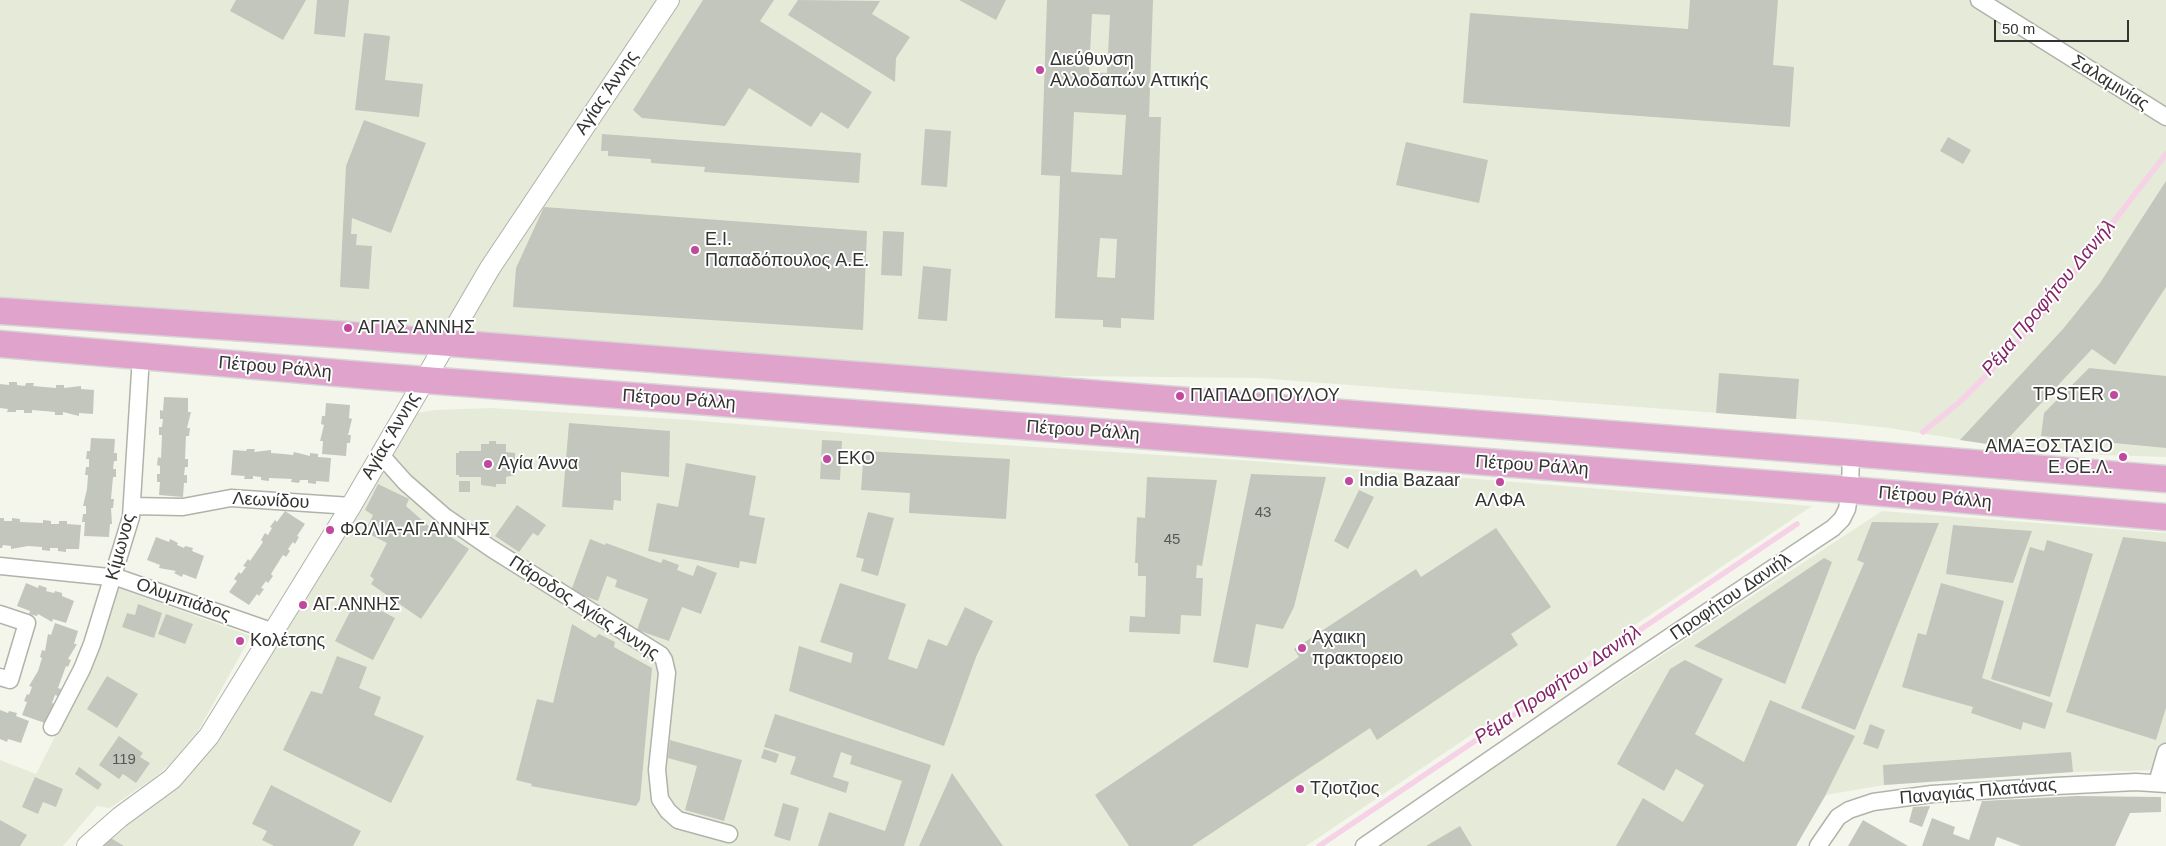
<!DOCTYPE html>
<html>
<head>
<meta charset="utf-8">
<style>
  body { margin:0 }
  #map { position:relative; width:2166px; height:846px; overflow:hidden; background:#f4f6ec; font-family:Arial,sans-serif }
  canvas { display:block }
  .scale { position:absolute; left:1994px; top:20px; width:135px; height:22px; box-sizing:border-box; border:2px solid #333431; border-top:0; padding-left:6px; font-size:15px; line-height:18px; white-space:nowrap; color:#333431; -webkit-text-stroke:4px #fff; paint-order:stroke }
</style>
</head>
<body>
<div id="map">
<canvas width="2166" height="846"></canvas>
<div class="scale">50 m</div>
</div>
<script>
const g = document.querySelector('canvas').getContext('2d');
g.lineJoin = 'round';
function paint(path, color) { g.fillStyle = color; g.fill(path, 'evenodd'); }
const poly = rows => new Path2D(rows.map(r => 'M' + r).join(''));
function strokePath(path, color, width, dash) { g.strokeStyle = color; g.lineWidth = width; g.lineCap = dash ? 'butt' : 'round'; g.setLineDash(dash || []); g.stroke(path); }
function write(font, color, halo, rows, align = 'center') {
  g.font = font + ' Arial,sans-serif'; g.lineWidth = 4; g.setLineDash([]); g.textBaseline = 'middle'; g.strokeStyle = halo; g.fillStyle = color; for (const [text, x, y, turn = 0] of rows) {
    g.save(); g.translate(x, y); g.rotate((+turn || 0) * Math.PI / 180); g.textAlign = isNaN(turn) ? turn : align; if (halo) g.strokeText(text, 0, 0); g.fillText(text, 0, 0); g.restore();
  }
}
paint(poly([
  [0,0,2166,0,2166,457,2102,455,2001,446,1889,428,1823,421,1257,378,968,375,0,303],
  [491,408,690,420,957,442,1254,461,1812,506,1306,846,97,846,163,797,417,413,435,410],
  [1882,511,2166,533,2166,770,2073,772,1884,785,1826,795,1796,846,1380,846,1436,809,1540,735],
  [116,587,251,636,197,733,170,764,154,778,110,808,97,806,63,846,0,846,0,760,36,774,93,661]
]), '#e6ebd9');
strokePath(poly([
  [1923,432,1962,400,2011,350,2039,318,2166,154],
  [1319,846,1797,524]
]), '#f5d2e6', 5.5);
paint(poly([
  [236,0,306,0,283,40,230,11],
  [317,0,349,0,345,37,314,34],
  [703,0,774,0,760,21,872,92,848,129,821,112,811,127,749,88,725,126,642,118,633,110],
  [798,0,880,1,872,14,910,37,896,58,895,82,788,15],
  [959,0,1006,0,996,20],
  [1047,0,1153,0,1149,117,1161,117,1154,320,1121,318,1121,328,1103,327,1103,320,1055,318,1060,176,1041,175],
  [1092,14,1110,15,1107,73,1089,72],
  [1074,112,1126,115,1122,175,1071,172],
  [1100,238,1117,239,1115,278,1097,277],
  [1690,0,1778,0,1773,65,1794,67,1790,127,1463,103,1470,13,1688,29],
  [364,33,390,36,385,80,423,84,419,117,355,110],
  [364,120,426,143,391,233,352,218,351,234,357,234,356,245,372,246,369,289,340,287,346,166],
  [925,129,951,131,947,187,921,185],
  [602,134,861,153,859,183,704,172,705,167,651,163,651,159,608,156,608,151,601,151],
  [1948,137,1971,150,1963,164,1940,151],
  [1406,142,1488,160,1479,203,1396,185],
  [2166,181,2166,287,2115,365,2092,349,2001,446,1960,440,2063,329,2100,283],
  [544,207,867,231,863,330,513,307,516,268],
  [883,231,904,232,902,276,881,275],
  [923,266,951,269,947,321,918,319],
  [2089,368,2166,376,2166,448,2041,436,2044,413],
  [1719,373,1799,379,1796,419,1716,413],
  [9,382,17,382,17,385,25,386,26,383,34,383,33,386,56,388,56,385,64,385,64,388,81,386,81,389,94,390,93,414,79,413,79,416,63,412,63,415,55,415,55,412,32,410,32,413,24,413,24,410,16,410,16,412,7,412,8,409,0,408,0,384,9,385],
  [164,397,188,398,188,412,191,412,187,428,190,428,189,436,186,436,185,459,188,459,188,467,185,467,184,475,187,475,187,483,184,483,183,497,159,495,160,482,157,482,157,474,160,474,160,466,157,465,158,457,161,458,162,435,159,435,159,427,162,427,163,419,160,419,160,410,163,411],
  [326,403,350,405,349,418,352,419,348,435,351,435,350,443,347,443,346,456,322,454,323,441,320,441,324,425,321,424,322,416,325,416],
  [569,423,670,431,669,477,621,472,621,501,614,500,613,510,562,507],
  [91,438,115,439,114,453,117,453,117,461,114,461,113,469,116,469,116,477,113,477,111,499,114,499,113,508,111,508,112,524,110,524,109,537,84,536,85,522,82,522,83,514,86,514,86,506,83,506,87,489,88,475,85,475,86,467,89,467,89,459,86,459,87,451,90,451],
  [822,440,842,441,840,480,820,479],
  [489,441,496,441,496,444,506,444,506,452,515,453,515,459,519,460,521,464,519,468,515,470,515,475,506,477,506,484,496,484,496,487,481,485,481,477,459,477,459,475,456,475,456,453,459,453,459,451,481,451,481,444,489,444],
  [247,449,255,449,254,452,271,450,271,453,284,454,293,455,294,452,310,456,310,453,318,454,318,457,331,458,329,482,316,481,316,484,308,483,308,480,300,480,299,483,291,482,292,479,269,478,269,481,261,480,261,477,253,476,253,479,244,479,245,476,231,475,233,450,246,451],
  [864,451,1010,459,1006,519,909,513,910,493,861,490],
  [686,463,756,476,749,515,765,518,756,564,740,561,739,568,648,551,657,503,678,507],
  [1251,474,1326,477,1294,607,1283,629,1256,624,1248,668,1213,662],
  [1147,477,1217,480,1202,566,1197,565,1196,578,1203,578,1201,616,1181,615,1180,634,1129,632,1130,616,1145,617,1146,576,1138,576,1138,563,1135,563,1137,517,1145,518],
  [459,481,470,481,470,492,459,492],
  [378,484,409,499,406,506,442,538,445,533,469,549,421,619,371,584,374,579,370,576,387,543,365,532,373,515,365,510],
  [1359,490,1374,497,1348,549,1334,541],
  [517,505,546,525,538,536,533,533,519,552,495,536],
  [285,511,305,524,297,536,299,537,295,544,293,542,288,549,290,551,286,557,283,555,271,574,273,576,268,583,266,581,261,588,264,589,259,596,257,594,249,605,229,592,237,581,234,579,239,572,241,574,246,567,243,566,248,559,250,561,263,542,261,540,265,533,268,535,272,528,270,527,275,520,277,522],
  [868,512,894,518,878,576,861,571,864,559,856,557],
  [0,518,4,518,4,521,12,521,12,518,20,519,20,522,43,523,43,520,51,521,51,524,59,524,59,521,67,521,67,524,81,525,79,549,66,549,66,552,58,551,58,548,50,548,50,551,42,550,42,547,28,546,11,549,11,546,3,545,2,548,0,548],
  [1872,522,1939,523,1855,730,1801,708,1864,563,1857,560],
  [1953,525,2032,531,2013,583,1946,574],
  [1496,528,1551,607,1511,634,1518,645,1377,740,1370,728,1192,846,1129,846,1095,795,1299,657,1294,649,1416,569,1421,577],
  [156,537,169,542,170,539,178,543,177,545,184,548,185,546,193,548,192,551,204,556,196,579,183,574,182,577,174,573,176,571,159,568,160,565,147,560],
  [2123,537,2166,542,2166,708,2156,740,2066,712],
  [590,539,605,545,606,543,661,563,663,559,679,565,677,570,693,576,697,565,717,573,701,614,682,607,669,641,637,630,648,599,615,587,617,580,607,576,598,601,571,591],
  [2047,540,2093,554,2050,697,1991,679,2030,547,2044,551],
  [1824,558,1832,562,1785,684,1694,646],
  [26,583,38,588,39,585,47,588,46,591,54,593,55,591,62,593,62,596,74,601,66,623,53,619,52,622,38,614,37,616,29,614,30,611,17,606],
  [840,583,906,604,888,659,917,669,928,639,947,646,965,607,993,621,976,657,944,746,789,691,799,646,851,663,853,653,820,642],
  [1941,583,2004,601,1982,678,2053,703,2045,729,2023,722,2021,730,1971,713,1973,707,1902,687,1918,633,1926,635],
  [357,598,395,618,373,660,335,641],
  [138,604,162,613,154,638,122,627,127,613,135,615],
  [166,614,193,624,185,644,158,634],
  [55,623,78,631,74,644,77,644,68,659,71,660,68,667,66,666,58,688,61,689,58,696,55,695,52,703,55,704,52,712,50,711,45,723,22,715,27,702,24,701,27,694,29,695,32,687,29,686,38,671,42,658,40,657,42,650,45,651,48,634,51,635],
  [572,624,595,638,599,634,615,642,614,647,652,668,640,800,636,806,531,786,532,784,516,780,537,699,553,703],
  [337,656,367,667,359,688,381,697,374,715,424,736,391,803,283,750,311,691,322,694],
  [1685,660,1723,679,1695,734,1744,762,1770,700,1855,736,1825,796,1796,846,1616,846,1643,798,1683,822,1704,785,1676,769,1664,791,1617,764,1670,669],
  [107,676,138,694,117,728,87,709],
  [0,710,8,713,9,711,17,713,16,716,29,721,21,743,8,739,7,742,0,739],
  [775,714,931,765,904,846,818,846,829,812,885,831,902,781,850,764,852,756,841,752,833,777,849,782,846,793,790,774,796,757,764,747],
  [1870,724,1885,730,1878,749,1863,744],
  [119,736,143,753,140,757,150,763,136,783,123,774,119,779,99,765],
  [670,740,742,760,724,821,685,810,697,766,668,758],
  [764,749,779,754,776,763,761,758],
  [2071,752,2073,772,1884,785,1883,765],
  [79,767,102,784,98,790,75,774],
  [952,773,1003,846,919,846],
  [35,777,63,789,56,807,43,802,38,814,22,807],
  [271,785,361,831,353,846,274,846,262,840,267,831,252,824],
  [2077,796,2161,797,2161,812,2130,813,2115,846,2021,846,1997,837,1994,846,1922,846,1932,818,1955,827,1953,834,1969,840,1982,801],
  [783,803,799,808,790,841,774,836],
  [1930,806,1922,827,1909,822,1913,807],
  [0,820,27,835,20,846,0,846],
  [1863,820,1908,846,1848,846],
  [1460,826,1472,846,1426,846],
  [109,837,124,846,104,846]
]), '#c3c6bc');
const minor = poly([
  [1979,0,2166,117],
  [380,454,405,482,444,516,492,549,661,655,664,660,667,673,657,770,660,799,668,811,678,820,729,834],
  [132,506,183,507,231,498,351,506],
  [0,566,119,578,274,632],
  [0,614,27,623,10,680,0,677],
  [52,727,82,669,92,644,131,517,141,356],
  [2157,783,2166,752],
  [1364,846,1620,670,1833,528,1842,519,1847,509,1850,490,1851,453],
  [1818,846,1838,817,1849,810,1873,802,1932,794,2055,786,2136,782,2166,784]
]);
const tertiary = poly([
  [87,846,120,817,172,779,209,736,351,506,490,268,669,0]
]);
const primary = poly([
  [0,311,348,335,1851,453,2166,479],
  [0,344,373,376,1850,490,2166,517]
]);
strokePath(minor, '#b0b3aa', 19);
strokePath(tertiary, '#b0b3aa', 22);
strokePath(primary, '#d6d6d6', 29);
strokePath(minor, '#fff', 16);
strokePath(tertiary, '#fff', 20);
strokePath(primary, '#e0a3cb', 26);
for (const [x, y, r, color] of [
  [1040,70,5,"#c1489c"],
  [695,250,5,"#c1489c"],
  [348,328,5,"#c1489c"],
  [2114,395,5,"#c1489c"],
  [1180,396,5,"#c1489c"],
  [2123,457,5,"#c1489c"],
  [827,459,5,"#c1489c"],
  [488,464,5,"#c1489c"],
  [1349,481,5,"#c1489c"],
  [1500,482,5,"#c1489c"],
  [330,530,5,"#c1489c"],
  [303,605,5,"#c1489c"],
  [240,641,5,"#c1489c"],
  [1302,648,5,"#c1489c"],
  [1300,789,5,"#c1489c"]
]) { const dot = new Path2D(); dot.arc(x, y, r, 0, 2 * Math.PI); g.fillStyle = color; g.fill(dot); strokePath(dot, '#fff', 2); }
write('15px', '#575854', null, [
  ["43",1263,513],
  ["45",1172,540],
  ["119",124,760]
]);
write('18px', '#333431', '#fff', [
  ["Διεύθυνση",1050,60],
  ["Αλλοδαπών Αττικής",1050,81],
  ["Ε.Ι.",705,240],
  ["Παπαδόπουλος Α.Ε.",705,261],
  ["ΑΓΙΑΣ ΑΝΝΗΣ",358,328],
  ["TPSTER",2104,395,"right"],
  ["ΠΑΠΑΔΟΠΟΥΛΟΥ",1190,396],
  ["ΑΜΑΞΟΣΤΑΣΙΟ",2113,447,"right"],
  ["Ε.ΘΕ.Λ.",2113,468,"right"],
  ["EKO",837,459],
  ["Αγία Άννα",498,464],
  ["India Bazaar",1359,481],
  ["ΑΛΦΑ",1500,501,"center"],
  ["ΦΩΛΙΑ-ΑΓ.ΑΝΝΗΣ",340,530],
  ["ΑΓ.ΑΝΝΗΣ",313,605],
  ["Αχαικη",1312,638],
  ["πρακτορειο",1312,659],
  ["Κολέτσης",250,641],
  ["Τζιοτζιος",1310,789]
], 'left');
write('18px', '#333431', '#fff', [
  ["Σαλαμινίας",2110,83,32],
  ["Αγίας Άννης",607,93,-56],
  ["Πέτρου Ράλλη",275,368,5],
  ["Πέτρου Ράλλη",679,400,4],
  ["Πέτρου Ράλλη",1083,431,4],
  ["Αγίας Άννης",391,436,-60],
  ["Πέτρου Ράλλη",1532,466,4],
  ["Πέτρου Ράλλη",1935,498,5],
  ["Λεωνίδου",271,501,3],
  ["Κίμωνος",121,547,-75],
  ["Προφήτου Δανιήλ",1731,597,-34],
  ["Ολυμπιάδος",183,600,19],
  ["Πάροδος Αγίας Άννης",584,608,33],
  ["Παναγιάς Πλατάνας",1978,792,-5]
]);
write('italic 19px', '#842568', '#fff', [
  ["Ρέμα Προφήτου Δανιήλ",2049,298,-50],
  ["Ρέμα Προφήτου Δανιήλ",1558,685,-34]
]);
</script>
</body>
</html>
